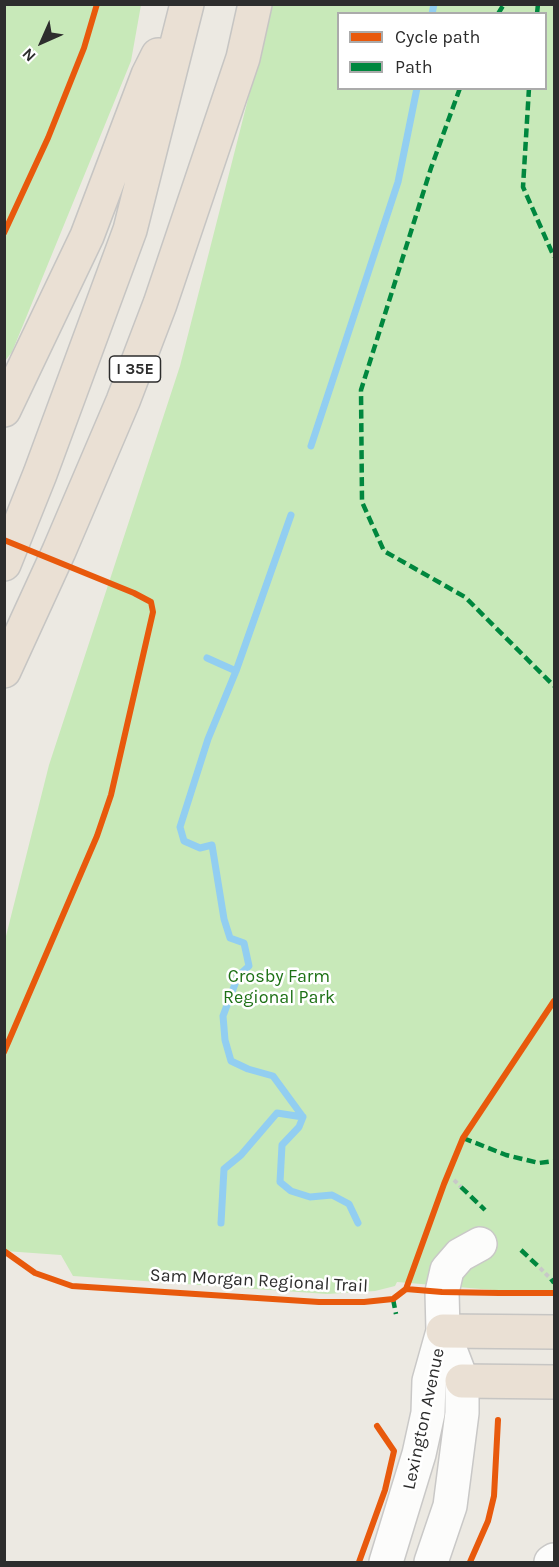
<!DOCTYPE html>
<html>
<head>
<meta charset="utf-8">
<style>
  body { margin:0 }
  #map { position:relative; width:559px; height:1567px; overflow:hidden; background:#ece9e2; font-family:Karla,sans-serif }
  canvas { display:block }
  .frame { position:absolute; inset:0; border:6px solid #2d2d2d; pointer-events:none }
  .legend { position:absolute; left:337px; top:12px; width:210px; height:78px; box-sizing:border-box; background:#fff; border:2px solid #ababab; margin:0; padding:8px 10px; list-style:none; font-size:18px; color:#2d2d2d }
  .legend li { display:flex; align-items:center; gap:12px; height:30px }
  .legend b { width:30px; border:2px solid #ababab }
  .north { position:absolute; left:12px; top:12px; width:60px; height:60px; -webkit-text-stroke:4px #fff; paint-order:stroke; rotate:225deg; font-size:16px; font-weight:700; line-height:24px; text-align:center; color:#2d2d2d }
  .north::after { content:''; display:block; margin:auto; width:21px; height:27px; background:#2d2d2d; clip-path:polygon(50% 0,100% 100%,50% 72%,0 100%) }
</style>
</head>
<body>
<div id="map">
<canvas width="559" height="1567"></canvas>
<div class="frame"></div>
<ul class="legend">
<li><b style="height:8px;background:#e8590c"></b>Cycle path</li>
<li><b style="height:8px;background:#00873e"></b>Path</li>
</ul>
<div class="north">N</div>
</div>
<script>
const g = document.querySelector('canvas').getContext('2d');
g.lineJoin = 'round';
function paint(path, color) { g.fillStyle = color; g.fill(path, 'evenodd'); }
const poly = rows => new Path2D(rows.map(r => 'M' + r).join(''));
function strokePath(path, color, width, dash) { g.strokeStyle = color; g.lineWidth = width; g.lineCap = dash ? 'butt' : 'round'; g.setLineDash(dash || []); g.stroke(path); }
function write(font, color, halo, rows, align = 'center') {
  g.font = font + ' Karla,sans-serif'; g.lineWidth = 5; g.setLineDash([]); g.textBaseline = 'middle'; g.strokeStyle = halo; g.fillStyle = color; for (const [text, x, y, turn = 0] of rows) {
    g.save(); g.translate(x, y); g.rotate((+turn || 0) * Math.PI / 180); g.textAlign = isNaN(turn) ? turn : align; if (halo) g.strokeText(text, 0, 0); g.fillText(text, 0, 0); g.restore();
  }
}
paint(poly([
  [5,4,141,5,131,61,12,352,5,361],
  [272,5,554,5,554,1295,397,1282,395,1286,375,1291,327,1294,73,1276,61,1255,5,1251,5,940,49,765,180,366],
  [338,14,546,14,546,88,338,88]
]), '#c8e9b9');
strokePath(poly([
  [432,14,434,4],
  [311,446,398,182,417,88],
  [291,515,236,671,208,739,180,827,184,841,200,848,212,845,224,919,230,938,244,943,249,966,238,976,223,1016,225,1040,231,1061,248,1069,273,1076,303,1117,299,1127,282,1145,280,1182,291,1191,310,1197,332,1195,349,1204,358,1223],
  [207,658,236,671],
  [221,1223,224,1169,241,1155,277,1113,303,1117]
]), '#92cef1', 7);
const minor = poly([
  [386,1562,419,1454,428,1413,429,1381,443,1331],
  [431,1562,450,1506,462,1413,462,1381,443,1331,442,1292,447,1270,460,1255,480,1244],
  [551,1562,554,1560]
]);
const highway = poly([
  [4,410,87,236,148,75,158,55],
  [4,564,40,474,130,230,187,4],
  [4,671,59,551,123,401,160,304,243,58,255,4],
  [443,1331,554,1332],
  [462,1381,554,1382]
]);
strokePath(minor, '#c9c8c7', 36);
strokePath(highway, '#c6c5c3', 36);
strokePath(poly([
  [454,1180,461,1187],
  [540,1268,551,1279]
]), '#c8c8c8', 4, [4.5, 3]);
strokePath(minor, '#fcfcfb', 33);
strokePath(highway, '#eae0d4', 33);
strokePath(poly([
  [498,14,504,4],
  [537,14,538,4],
  [460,88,431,168,361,390,362,502,384,551,465,597,554,686],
  [529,88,523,187,554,257],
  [463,1138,506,1155,539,1163,554,1161],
  [461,1187,485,1210],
  [521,1250,540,1268],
  [551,1279,554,1283],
  [393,1299,396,1314]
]), '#00873e', 4.5, [9, 4.5]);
strokePath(poly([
  [4,233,48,138,84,48,97,4],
  [4,540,134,593,151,602,153,612,111,795,97,836,4,1052],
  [4,1251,35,1273,72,1286,319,1302,364,1302,393,1299,406,1289,442,1292,499,1293,554,1293],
  [406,1289,444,1184,463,1138,554,1001],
  [359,1562,385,1490,394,1451,377,1426],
  [470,1562,488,1521,494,1496,498,1420]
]), '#e8590c', 6);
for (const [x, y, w] of [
  [135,369,51]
]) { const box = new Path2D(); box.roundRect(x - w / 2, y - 13, w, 26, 4.5); g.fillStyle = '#fff'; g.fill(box); strokePath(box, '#2d2d2d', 1.5); }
write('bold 16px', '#2d2d2d', null, [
  ["I 35E",135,369]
]);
write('18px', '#1e7116', '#fff', [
  ["Crosby Farm",279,977],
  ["Regional Park",279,998]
]);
write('18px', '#2d2d2d', '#fff', [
  ["Sam Morgan Regional Trail",259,1281,3],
  ["Lexington Avenue",424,1419,-78]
]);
</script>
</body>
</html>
